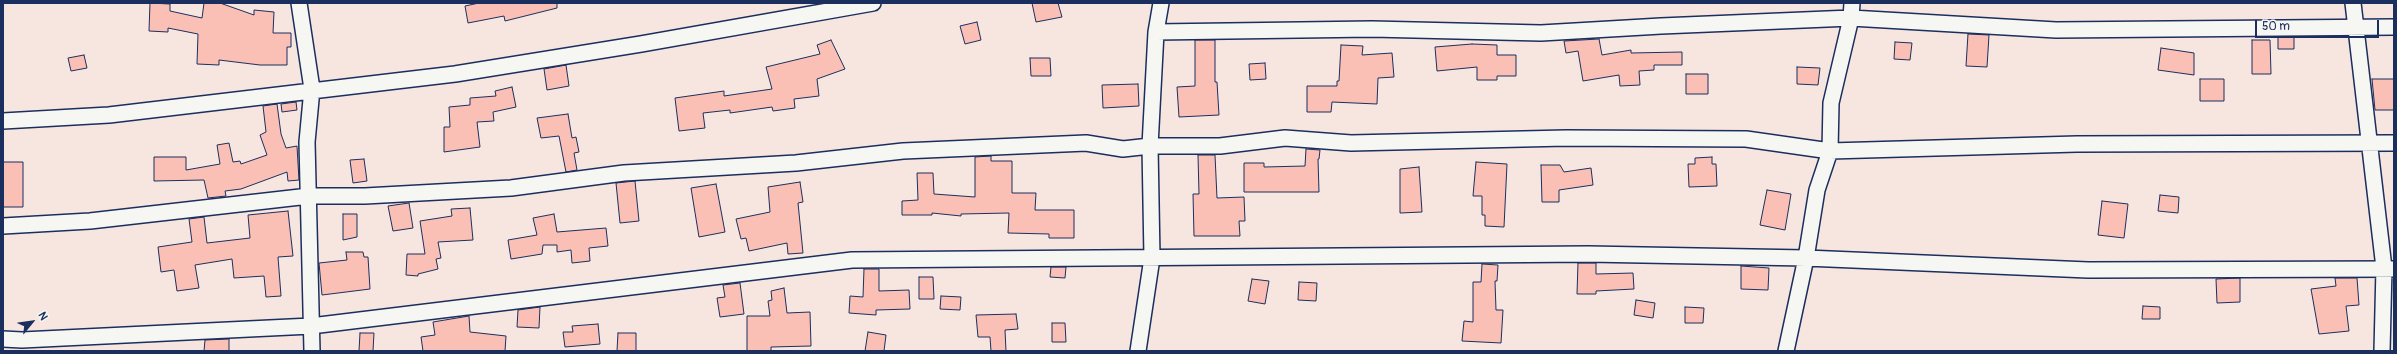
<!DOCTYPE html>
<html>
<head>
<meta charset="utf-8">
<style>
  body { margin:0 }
  #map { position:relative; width:2397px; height:354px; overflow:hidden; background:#f7e6e0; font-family:Pangolin,sans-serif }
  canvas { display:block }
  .frame { position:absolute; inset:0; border:4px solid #1b2f5e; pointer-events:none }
  .north { position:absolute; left:12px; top:302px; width:40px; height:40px; -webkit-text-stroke:3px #f6f6f2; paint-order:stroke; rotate:61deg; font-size:11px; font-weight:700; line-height:16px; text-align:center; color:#1b2f5e }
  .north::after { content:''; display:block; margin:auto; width:14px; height:18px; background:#1b2f5e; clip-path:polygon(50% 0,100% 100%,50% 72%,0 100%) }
  .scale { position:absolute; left:2255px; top:20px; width:124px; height:18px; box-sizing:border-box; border:2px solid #1b2f5e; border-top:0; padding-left:5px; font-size:12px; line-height:14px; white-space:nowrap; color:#1b2f5e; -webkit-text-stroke:3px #f6f6f2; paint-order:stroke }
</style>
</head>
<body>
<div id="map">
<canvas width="2397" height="354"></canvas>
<div class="frame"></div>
<div class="north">N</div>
<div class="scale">50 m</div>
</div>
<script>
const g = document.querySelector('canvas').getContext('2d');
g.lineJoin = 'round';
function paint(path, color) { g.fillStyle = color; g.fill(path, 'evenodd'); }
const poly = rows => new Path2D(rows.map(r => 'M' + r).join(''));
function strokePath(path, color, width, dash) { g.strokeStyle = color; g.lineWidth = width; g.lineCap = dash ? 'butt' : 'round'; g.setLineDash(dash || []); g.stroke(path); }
const building = poly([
  [150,3,170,4,170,11,202,18,204,3,220,3,254,15,254,10,274,12,273,33,291,33,291,47,287,47,287,65,260,65,219,60,219,65,197,64,198,34,168,28,168,32,149,31,150,3],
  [479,3,557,3,557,8,505,21,504,16,468,23,465,6,479,3],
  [1032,3,1058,3,1062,17,1036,22,1032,3],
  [977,22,981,40,965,44,960,26,977,22],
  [1968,34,1989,35,1987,67,1966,66,1968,34],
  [2278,37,2294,37,2294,49,2278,49,2278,37],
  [1599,39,1602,55,1631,50,1631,53,1682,52,1682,65,1654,65,1654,70,1639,71,1640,85,1620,86,1619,75,1583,81,1578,51,1566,53,1564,41,1599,39],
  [831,40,845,69,817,79,819,96,794,99,795,108,773,111,772,107,730,113,730,110,703,113,705,128,679,131,675,98,724,91,724,96,772,89,766,67,820,54,817,45,831,40],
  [1195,40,1215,40,1215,82,1217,82,1219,115,1179,117,1177,87,1195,86,1195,40],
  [2252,40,2270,40,2271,74,2252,74,2252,40],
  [1895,42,1912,43,1910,60,1894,59,1895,42],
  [1472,44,1497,45,1497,55,1516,55,1516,76,1497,76,1497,80,1477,80,1477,67,1437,71,1435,47,1472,44],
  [1341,45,1363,46,1362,55,1392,53,1394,77,1378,78,1377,104,1332,102,1331,112,1307,112,1307,86,1337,86,1337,81,1339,81,1341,45],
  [2161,48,2194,53,2194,75,2158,70,2161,48],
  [84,55,87,68,71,71,68,58,84,55],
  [1030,58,1050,58,1051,76,1031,76,1030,58],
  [1265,63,1266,79,1250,80,1249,64,1265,63],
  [566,65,569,86,547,90,544,69,566,65],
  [1797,67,1820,68,1818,85,1797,84,1797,67],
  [1686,74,1708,74,1708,94,1686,94,1686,74],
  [2200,79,2224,79,2224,101,2200,101,2200,79],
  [2372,79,2394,79,2394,110,2375,110,2372,79],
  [1138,84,1139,106,1103,108,1102,85,1138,84],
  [512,87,516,107,493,112,494,121,477,122,480,147,444,152,444,127,450,127,449,107,470,105,470,98,496,96,495,91,512,87],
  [296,102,297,110,282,112,281,104,296,102],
  [277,104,281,134,286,148,297,146,299,180,288,181,287,172,241,189,225,191,226,196,208,198,204,180,154,181,154,157,186,157,186,170,220,164,217,145,229,143,233,162,240,161,241,164,267,155,260,135,266,132,263,106,277,104],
  [568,114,572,138,576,137,579,152,574,153,577,170,566,172,559,136,541,138,537,118,568,114],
  [1306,149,1320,150,1319,159,1318,159,1319,192,1244,192,1244,163,1264,163,1264,167,1305,166,1306,149],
  [1198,155,1215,155,1217,198,1244,197,1245,221,1239,221,1240,236,1194,236,1193,194,1199,194,1198,155],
  [991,156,991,161,1012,161,1012,193,1036,193,1035,210,1074,210,1074,238,1049,238,1049,234,1008,233,1009,213,961,214,961,216,932,213,932,215,902,215,902,201,918,200,917,173,933,173,934,194,975,197,975,157,991,156],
  [1712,157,1712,164,1716,164,1717,186,1689,187,1688,164,1695,164,1695,158,1712,157],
  [364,159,367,181,353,183,350,160,364,159],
  [3,162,23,162,23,207,3,207,3,162],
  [1476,162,1507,164,1504,227,1485,226,1485,215,1482,215,1482,196,1473,196,1476,162],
  [1541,165,1560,165,1564,172,1591,168,1593,185,1559,190,1559,202,1542,202,1541,165],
  [1419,167,1422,212,1400,213,1400,169,1419,167],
  [635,181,639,221,620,223,616,183,635,181],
  [800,182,803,202,798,203,803,253,788,254,787,243,749,251,746,238,741,239,736,219,770,212,768,187,800,182],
  [716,184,725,232,699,237,691,188,716,184],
  [1767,190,1791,194,1785,230,1760,225,1767,190],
  [2160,195,2179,197,2178,213,2158,211,2160,195],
  [2102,201,2128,204,2124,238,2098,235,2102,201],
  [409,203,413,228,393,231,388,206,409,203],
  [470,208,473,240,438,242,441,258,436,259,438,269,418,274,418,276,406,275,407,254,425,254,420,221,452,216,451,209,470,208],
  [288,211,293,256,278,257,281,296,266,297,264,276,234,278,232,259,195,265,199,288,177,291,174,270,161,272,158,247,192,242,189,219,204,217,207,243,250,238,248,215,288,211],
  [343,214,357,214,357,237,343,240,343,214],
  [554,214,557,232,606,228,608,246,589,248,590,261,572,263,571,250,557,252,557,245,543,245,542,254,511,259,508,240,537,235,533,218,554,214],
  [346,252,363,252,364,257,368,257,370,289,322,295,319,263,347,260,346,252],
  [1578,263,1596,263,1596,274,1633,273,1634,289,1596,291,1596,294,1577,294,1578,263],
  [1482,264,1498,265,1497,281,1495,281,1496,310,1503,310,1501,343,1462,341,1464,321,1473,322,1473,282,1481,282,1482,264],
  [1741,266,1769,268,1768,290,1741,289,1741,266],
  [1051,267,1066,267,1065,278,1050,277,1051,267],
  [864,269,879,269,879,291,909,290,910,309,876,310,876,315,849,313,850,296,863,297,864,269],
  [919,277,933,277,934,299,919,299,919,277],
  [2240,278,2240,302,2217,303,2216,279,2240,278],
  [2335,278,2357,278,2359,305,2346,306,2349,331,2319,334,2311,289,2336,286,2335,278],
  [1252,279,1269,281,1265,304,1248,301,1252,279],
  [1299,282,1317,283,1316,301,1298,300,1299,282],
  [740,283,744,314,720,317,717,298,725,297,723,285,740,283],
  [784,288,787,313,810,312,811,346,771,347,771,351,747,351,747,316,770,316,768,301,772,300,771,291,784,288],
  [941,296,961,297,960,310,940,309,941,296],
  [1636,300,1655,303,1653,318,1634,315,1636,300],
  [2143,306,2160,307,2160,319,2142,319,2143,306],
  [540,307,539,328,517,327,518,310,540,307],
  [1685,307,1704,308,1703,323,1685,323,1685,307],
  [1016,314,1018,329,1005,330,1006,351,991,351,990,337,978,337,976,315,1016,314],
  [469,316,470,332,506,336,505,351,423,351,421,337,435,335,433,322,469,316],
  [1052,323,1065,323,1066,342,1052,342,1052,323],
  [598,324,600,344,565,347,563,332,573,332,572,326,598,324],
  [868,332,886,335,884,351,865,351,868,332],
  [360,333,374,333,373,351,359,351,360,333],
  [618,333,636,333,636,351,617,351,618,333],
  [229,339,229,351,204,351,205,340,229,339]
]);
paint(building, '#fabfb5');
strokePath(building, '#1b2f5e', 1);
const street = poly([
  [299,3,312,89,307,142,312,351],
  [2353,3,2384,268,2382,351],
  [1156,32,1372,29,1541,33,1661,26,1851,18,2056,30,2394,27],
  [3,121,109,115,455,74,641,44,873,3],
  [3,226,90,221,309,196,365,196,511,188,624,173,796,163,903,151,1086,143,1123,149,1150,146,1220,146,1285,138,1351,143,1566,138,1746,139,1830,151,2077,144,2394,143],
  [3,339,22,340,311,326,852,260,1588,254,1806,258,2088,270,2394,269],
  [1138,351,1152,258,1150,146,1156,32,1161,3],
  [1786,351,1806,258,1817,190,1830,151,1831,103,1851,18,1852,3]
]);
strokePath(street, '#1b2f5e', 18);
strokePath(street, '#f6f6f2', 15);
</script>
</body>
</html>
